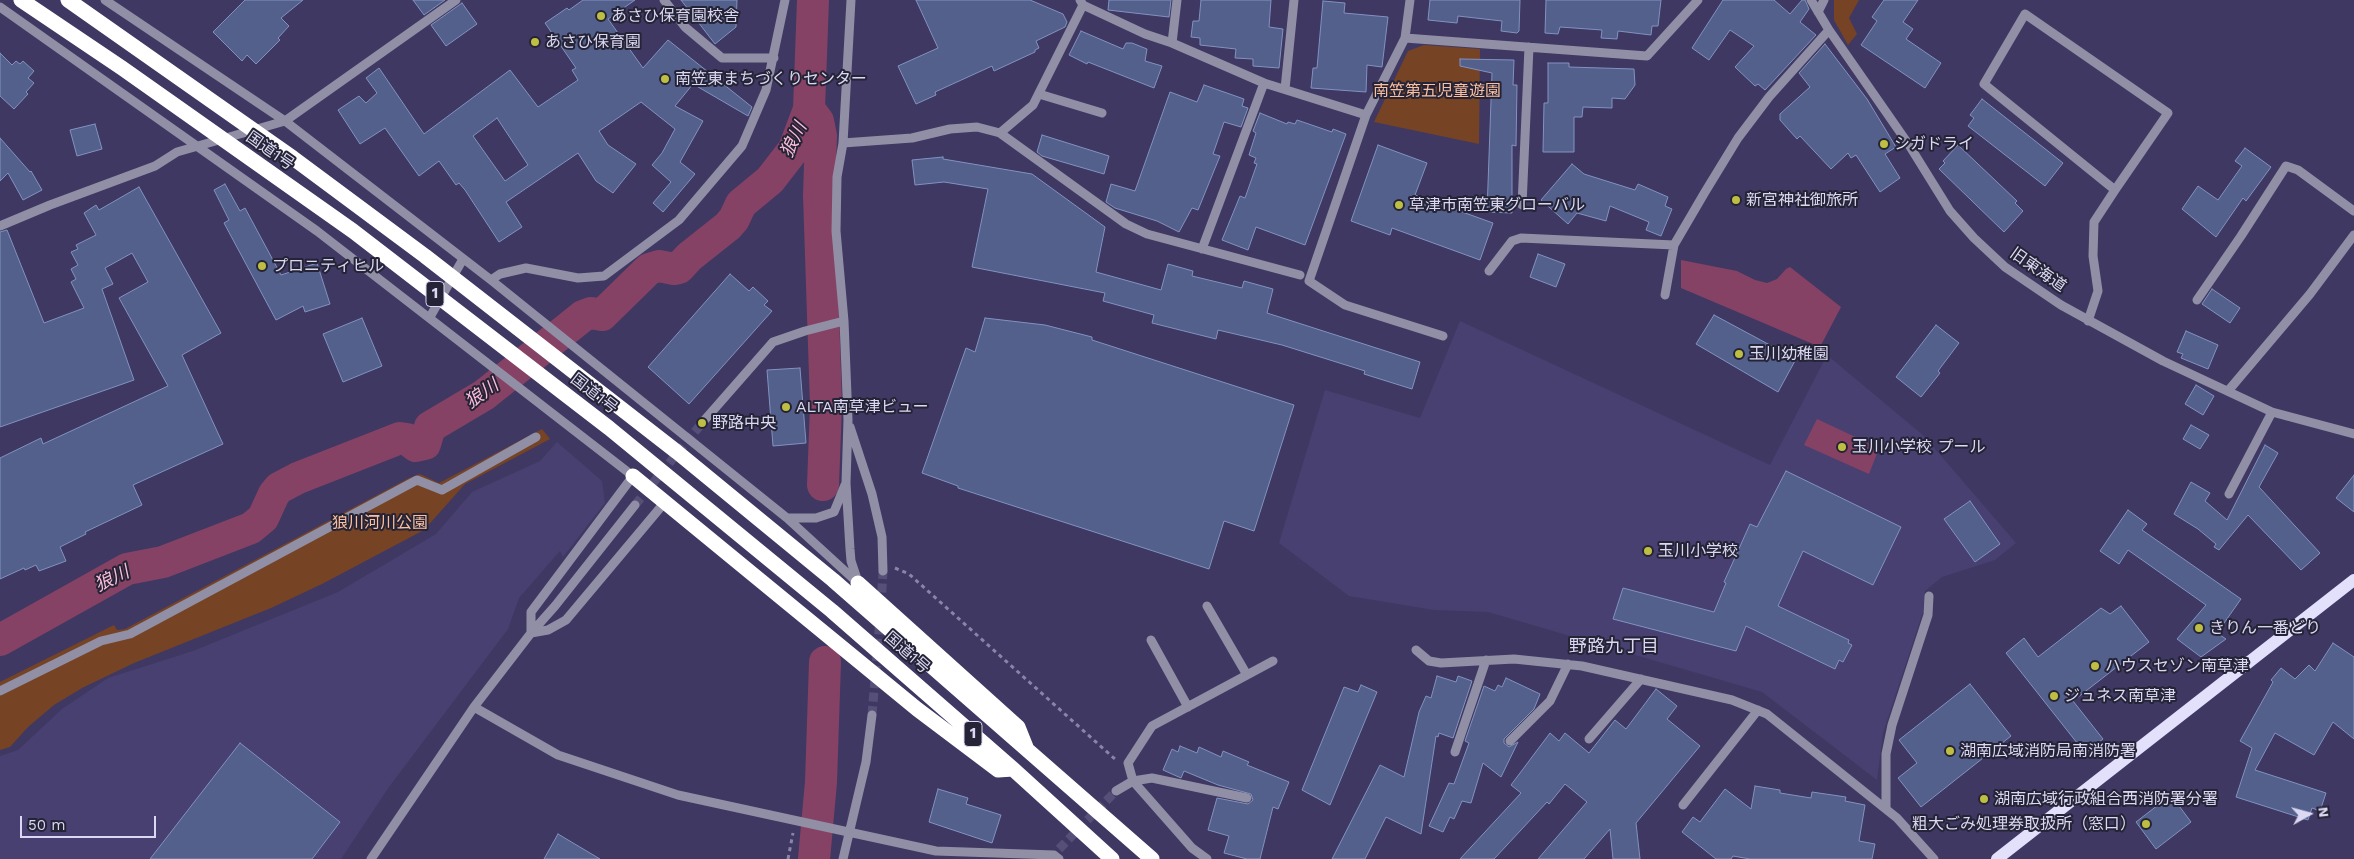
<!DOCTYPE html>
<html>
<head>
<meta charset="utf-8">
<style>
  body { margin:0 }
  #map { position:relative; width:2354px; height:859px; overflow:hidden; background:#3f3862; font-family:"Work Sans",sans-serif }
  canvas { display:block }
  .north { position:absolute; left:2284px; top:789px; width:50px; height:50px; -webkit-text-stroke:4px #252336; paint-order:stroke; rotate:83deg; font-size:14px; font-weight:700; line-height:20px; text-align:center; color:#dad8f2 }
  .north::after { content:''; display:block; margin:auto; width:18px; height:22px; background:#dad8f2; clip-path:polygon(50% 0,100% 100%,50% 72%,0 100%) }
  .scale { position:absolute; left:20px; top:816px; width:136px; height:22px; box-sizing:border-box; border:2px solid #dad8f2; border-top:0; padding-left:6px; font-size:15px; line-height:18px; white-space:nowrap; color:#dad8f2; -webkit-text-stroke:4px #252336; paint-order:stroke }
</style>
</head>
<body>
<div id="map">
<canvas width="2354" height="859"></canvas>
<div class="north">N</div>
<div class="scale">50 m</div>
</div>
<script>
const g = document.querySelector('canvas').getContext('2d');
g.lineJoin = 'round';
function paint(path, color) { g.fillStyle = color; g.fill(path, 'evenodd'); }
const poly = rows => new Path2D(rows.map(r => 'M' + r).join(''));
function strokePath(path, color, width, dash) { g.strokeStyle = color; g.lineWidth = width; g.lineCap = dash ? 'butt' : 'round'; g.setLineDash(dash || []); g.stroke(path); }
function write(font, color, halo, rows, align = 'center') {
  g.font = font + ' "Work Sans","Noto Sans JP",sans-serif'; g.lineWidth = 4; g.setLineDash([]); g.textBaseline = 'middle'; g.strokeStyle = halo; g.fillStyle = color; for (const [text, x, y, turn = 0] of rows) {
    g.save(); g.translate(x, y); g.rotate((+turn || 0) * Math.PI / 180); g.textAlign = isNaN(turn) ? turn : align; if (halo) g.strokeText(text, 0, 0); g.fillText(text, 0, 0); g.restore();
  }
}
paint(poly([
  [1460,321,1770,465,1827,355,1924,436,2016,543,1995,560,1942,577,1925,591,1923,612,1883,733,1877,780,1762,692,1488,612,1434,610,1349,596,1279,543,1325,390,1420,418],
  [557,442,602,481,605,503,563,557,560,551,519,598,508,629,389,787,341,859,0,859,0,756,18,750,62,709,108,678,193,651,338,592,436,534,472,492,540,461]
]), '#484071');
paint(poly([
  [1834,0,1859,0,1849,18,1857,34,1848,45,1834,20],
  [1424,45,1480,49,1479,144,1374,122,1408,51],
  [542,429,550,439,465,484,424,530,322,584,271,608,134,663,82,688,54,705,28,727,10,747,0,750,0,682,114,625,117,630,125,629,409,478,420,474,439,483]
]), '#774325');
paint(poly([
  [1681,260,1737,271,1755,280,1767,283,1777,279,1786,269,1790,267,1841,307,1820,347,1681,288],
  [1817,419,1879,448,1869,474,1804,445]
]), '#864265');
strokePath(poly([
  [809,109,818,121,821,136,819,195,826,405,823,485],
  [0,640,127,569,163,562,251,528,263,518,274,494,279,488,298,478,400,438,407,439,416,446,425,444,430,427,484,395,583,316,591,313,602,315,649,269,659,266,674,269,679,268,689,257,728,226,734,219,741,204,770,180,794,149,809,109,813,0],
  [814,859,821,782,825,662]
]), '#864265', 32);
const building = poly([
  [245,0,303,0,281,18,289,26,278,38,280,40,256,64,247,55,242,61,213,32,245,0],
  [413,0,445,0,424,15,413,0],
  [583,0,635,0,608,19,643,68,668,40,752,107,748,116,693,84,675,106,703,121,680,162,695,174,663,212,653,203,671,182,652,165,662,153,675,129,641,102,599,131,608,145,636,164,613,193,596,181,578,153,506,202,522,227,499,242,465,190,459,183,456,185,439,161,419,176,385,128,360,144,338,110,359,96,366,103,377,93,366,78,379,68,424,134,510,70,538,107,578,80,572,70,576,68,545,23,567,8,569,10,583,0],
  [497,118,528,165,505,181,473,136,497,118],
  [681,0,737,0,736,27,715,44,681,0],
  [916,0,1030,0,1063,14,1067,22,1065,27,1036,41,1039,48,1035,50,1035,52,994,71,992,66,935,92,936,95,916,104,898,66,938,48,916,0],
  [1109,0,1171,0,1169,17,1108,10,1109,0],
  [1201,0,1271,0,1269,27,1283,29,1279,68,1253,66,1253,59,1235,58,1236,49,1200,45,1200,38,1191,37,1193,21,1199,21,1201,0],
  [1430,0,1520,0,1519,31,1517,33,1501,31,1502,21,1458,16,1457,23,1428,20,1430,0],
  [1546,0,1661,0,1658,26,1652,26,1651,35,1618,31,1617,39,1601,38,1602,30,1560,27,1558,34,1545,33,1546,0],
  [1723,0,1774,0,1790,14,1802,0,1805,0,1809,9,1800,22,1816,35,1765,90,1758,84,1755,86,1735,67,1754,46,1730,30,1709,60,1692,48,1723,0],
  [1884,0,1918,0,1903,22,1913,29,1906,39,1941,63,1925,88,1861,45,1877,21,1872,17,1884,0],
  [1323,1,1345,3,1344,13,1388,17,1382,67,1367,65,1366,92,1311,88,1313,68,1317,68,1323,1],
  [462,3,477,24,446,46,431,25,462,3],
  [1081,31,1123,49,1126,43,1132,43,1147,49,1145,61,1162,66,1154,88,1088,62,1087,64,1069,55,1081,31],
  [1825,44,1867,99,1896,147,1885,154,1900,178,1880,192,1856,155,1851,158,1848,153,1831,169,1800,136,1797,139,1780,120,1780,114,1810,87,1799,73,1825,44],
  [0,53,12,65,16,61,20,64,23,61,34,71,28,78,34,83,26,92,28,94,14,109,0,96,0,53],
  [1460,59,1514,60,1513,85,1517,85,1516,146,1512,145,1512,213,1487,212,1492,73,1460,66,1460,59],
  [1548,63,1569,63,1569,67,1634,69,1635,85,1625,99,1612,98,1612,108,1583,107,1582,117,1574,117,1574,152,1543,152,1544,103,1548,103,1548,63],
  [1204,85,1244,99,1242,106,1248,108,1241,127,1224,122,1213,154,1220,156,1198,210,1192,208,1179,232,1157,221,1115,208,1106,202,1111,184,1135,191,1170,92,1197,102,1204,85],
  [1982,99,2063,163,2045,186,1968,126,1974,118,1970,115,1982,99],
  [1260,113,1287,124,1288,122,1295,124,1297,120,1332,132,1333,129,1346,134,1305,245,1256,227,1248,250,1222,240,1240,196,1245,198,1257,164,1254,163,1256,158,1249,155,1256,133,1253,131,1260,113],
  [95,124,102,149,77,156,70,130,95,124],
  [1042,135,1109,156,1104,174,1042,156,1037,152,1042,135],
  [0,138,30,172,31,171,42,190,23,200,8,173,0,181,0,138],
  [1378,145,1427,163,1415,195,1493,223,1480,260,1392,228,1390,235,1351,221,1378,145],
  [1958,145,2017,201,2015,203,2023,211,2004,232,1939,169,1945,163,1943,161,1958,145],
  [2245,148,2271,167,2246,201,2243,198,2216,237,2182,209,2198,186,2218,200,2242,166,2235,161,2245,148],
  [943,157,943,159,1032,174,1105,227,1096,272,1161,290,1168,264,1193,271,1192,276,1242,288,1244,281,1273,289,1267,313,1420,362,1412,389,1364,374,1365,371,1282,345,1218,330,1216,339,1152,323,1154,315,1103,301,1105,293,972,267,988,189,944,182,915,185,912,160,943,157],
  [1572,164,1584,174,1635,190,1638,184,1668,197,1665,206,1672,209,1661,236,1646,230,1649,222,1610,206,1606,221,1577,213,1568,224,1541,200,1572,164],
  [225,184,240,211,245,208,281,275,317,263,330,304,305,312,303,306,276,320,224,223,229,220,214,190,225,184],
  [139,187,221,333,182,355,223,444,133,485,142,505,85,532,86,534,60,547,66,561,39,571,36,565,25,570,24,568,0,579,0,458,41,438,43,444,168,386,119,298,148,282,132,253,105,268,113,284,102,289,134,380,0,427,0,232,7,230,44,323,84,308,71,282,76,279,71,269,78,265,71,252,78,249,76,245,96,235,84,213,96,205,99,210,139,187],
  [1538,254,1565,264,1556,287,1530,277,1538,254],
  [730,274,749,291,753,287,768,301,764,305,772,311,689,404,648,367,730,274],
  [2212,289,2240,308,2230,323,2202,304,2212,289],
  [1714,315,1796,359,1778,392,1696,344,1714,315],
  [362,318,382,366,343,382,323,334,362,318],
  [985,318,1045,325,1092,337,1092,340,1294,405,1254,531,1224,521,1209,569,958,488,958,486,922,473,966,348,975,352,985,318],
  [1936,325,1959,343,1938,371,1940,373,1921,397,1896,377,1936,325],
  [2186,331,2218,345,2208,369,2181,358,2183,354,2177,352,2186,331],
  [800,368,806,443,773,446,767,370,800,368],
  [2196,385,2214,396,2203,415,2185,404,2196,385],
  [2191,425,2209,435,2200,449,2183,439,2191,425],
  [2265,445,2278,453,2259,487,2320,553,2301,570,2248,515,2219,550,2214,547,2216,544,2198,529,2174,514,2191,482,2210,493,2205,501,2227,520,2265,445],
  [1786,471,1901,527,1873,585,1803,551,1778,606,1849,640,1848,643,1852,645,1843,662,1839,660,1835,669,1746,626,1736,651,1613,619,1623,588,1714,612,1726,583,1724,582,1750,524,1757,527,1786,471],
  [2354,475,2354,512,2336,498,2354,475],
  [1970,501,2000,544,1975,562,1944,519,1970,501],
  [2128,510,2147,524,2142,530,2241,599,2217,633,2226,639,2201,657,2177,639,2206,605,2128,550,2119,564,2100,551,2128,510],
  [2121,606,2149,642,2073,701,2103,739,2085,753,2006,653,2024,638,2038,657,2101,608,2110,614,2121,606],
  [2333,643,2354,657,2354,739,2333,722,2314,755,2275,733,2255,770,2326,793,2320,811,2312,808,2308,820,2236,797,2252,748,2240,741,2273,682,2271,680,2281,668,2295,679,2309,665,2315,671,2333,643],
  [1437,676,1456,682,1458,676,1472,681,1453,738,1439,733,1438,737,1436,736,1421,834,1386,817,1365,859,1332,859,1380,765,1404,777,1419,712,1426,696,1431,698,1437,676],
  [1506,678,1540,694,1534,709,1504,739,1504,743,1509,747,1518,742,1501,777,1483,763,1471,803,1462,801,1454,819,1450,817,1443,832,1429,826,1449,783,1454,784,1469,743,1465,741,1484,686,1495,691,1498,685,1502,687,1506,678],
  [1970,684,2011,736,1921,807,1898,778,1917,763,1899,740,1970,684],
  [1361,685,1377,692,1330,805,1302,790,1344,687,1358,692,1361,685],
  [1656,689,1677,706,1667,719,1700,746,1636,823,1640,859,1613,859,1610,829,1584,859,1538,859,1587,802,1565,784,1549,804,1547,802,1494,859,1460,859,1521,793,1511,785,1550,733,1559,741,1565,733,1589,753,1615,720,1626,729,1656,689],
  [240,743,340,822,312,859,150,859,240,743],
  [1180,746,1197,753,1199,747,1221,757,1223,751,1249,762,1247,765,1289,782,1278,809,1273,807,1260,859,1247,859,1224,853,1229,836,1208,830,1217,798,1248,804,1253,800,1251,794,1218,785,1184,771,1181,778,1163,770,1172,749,1178,752,1180,746],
  [1755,786,1780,790,1780,793,1811,798,1812,792,1846,797,1845,801,1865,805,1859,841,1875,844,1872,859,1750,859,1733,856,1731,859,1716,859,1682,832,1693,817,1700,822,1725,789,1751,809,1755,786],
  [938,789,968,798,966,804,1001,815,992,843,929,822,938,789],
  [2171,795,2191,822,2156,849,2136,822,2171,795],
  [558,834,600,859,544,859,558,834]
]);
paint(building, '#52608b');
strokePath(building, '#8292c0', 1);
strokePath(poly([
  [635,505,702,423],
  [881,606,883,571],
  [872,715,880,619],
  [1059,849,1116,791]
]), '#565078', 9, [9, 4.5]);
strokePath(poly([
  [895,568,909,574,1116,760],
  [788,859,793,833]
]), '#8a85a8', 3, [4, 4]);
strokePath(poly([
  [105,0,285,121,491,280,787,518,858,583],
  [664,0,685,27,722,58,774,58],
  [851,0,843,143,837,177,836,231,844,321,848,420,846,483,850,549,851,561,858,582],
  [1080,0,1083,5,1145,34,1172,43,1264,83,1366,115,1405,38,1410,0],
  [1811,0,1829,30,1909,145,1950,211,1974,238,2005,267,2061,305,2163,361,2272,412,2354,434],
  [0,7,317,231,633,476,531,612,531,633,548,630,566,620,665,502],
  [1818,12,1824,0],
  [1405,38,1647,56,1698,0],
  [1172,43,1177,0],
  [1285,89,1294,0],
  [1039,94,1102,113],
  [1366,115,1309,281,1345,305,1443,336],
  [1000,133,1033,105,1083,5],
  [843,143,912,138,950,129,977,127,1000,133,1126,224,1147,234,1300,275],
  [1522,205,1529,47],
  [0,226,50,205,155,166,177,152,285,121,456,0],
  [1202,249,1264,83],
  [1489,271,1512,241,1521,238,1674,245],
  [491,280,500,274,526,268,578,278,604,276,679,220,742,146,766,90,785,0],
  [1665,295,1674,245,1705,192,1738,138,1769,97,1829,30],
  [2197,300,2241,236,2286,166,2298,170,2354,211],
  [430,317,463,259],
  [2088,321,2098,291,2093,256,2094,222,2115,190,2168,113,2025,14,1984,84,2115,190],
  [2228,391,2310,294,2354,235],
  [702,423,773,342,805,331,844,321],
  [850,427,872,494,882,537,883,571],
  [2229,494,2272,412],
  [787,518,816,518,834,512,845,485],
  [1207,606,1247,675],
  [1151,640,1188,707],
  [1416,650,1429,661,1441,663,1514,659,1582,666,1732,700,1767,714,1897,818,1934,859],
  [0,691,101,641,130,634,417,480,442,490,536,437],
  [474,707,558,755,678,795,936,851,1054,855,1059,859],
  [1589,739,1641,679],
  [1510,741,1550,701,1568,664],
  [1455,752,1486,660],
  [1116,791,1133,781,1152,778,1247,798],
  [1683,805,1758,710],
  [1886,809,1886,754,1892,725,1928,615,1929,596],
  [371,859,474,707,531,633,555,606,635,505],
  [843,859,866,762,872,715],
  [1207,859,1192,848,1133,781,1128,763,1152,726,1273,661]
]), '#918fa5', 9);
strokePath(poly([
  [1997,859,2354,580]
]), '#e2e0fb', 12);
strokePath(poly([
  [21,0,122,68,353,231,609,428,832,611,1013,769,1112,859],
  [68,0,293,158,425,256,677,452,833,580,1152,859],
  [633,476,917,709,998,770,1013,769],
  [858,583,1018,727,1026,747]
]), '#fff', 15);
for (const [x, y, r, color] of [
  [601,16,5,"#bebf42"],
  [535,42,5,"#bebf42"],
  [665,79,5,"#bebf42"],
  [1884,144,5,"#bebf42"],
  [1736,200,5,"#bebf42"],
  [1399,205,5,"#bebf42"],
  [262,266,5,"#bebf42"],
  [1739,354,5,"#bebf42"],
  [786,407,5,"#bebf42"],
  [702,423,5,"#bebf42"],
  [1842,447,5,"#bebf42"],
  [1648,551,5,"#bebf42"],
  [2199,628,5,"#bebf42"],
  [2095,666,5,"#bebf42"],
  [2054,696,5,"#bebf42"],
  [1950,751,5,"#bebf42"],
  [1984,799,5,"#bebf42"],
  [2146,824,5,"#bebf42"]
]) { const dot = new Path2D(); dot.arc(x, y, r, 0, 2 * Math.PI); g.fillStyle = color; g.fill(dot); strokePath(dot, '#252336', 2); }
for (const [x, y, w] of [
  [435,294,18],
  [973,734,18]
]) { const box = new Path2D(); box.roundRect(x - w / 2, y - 12.5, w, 25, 4); g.fillStyle = '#252336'; g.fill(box); strokePath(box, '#dad8f2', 1); }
write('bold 15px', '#dad8f2', null, [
  ["1",435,294],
  ["1",973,734]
]);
write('16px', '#dad8f2', '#252336', [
  ["あさひ保育園校舎",611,16],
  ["あさひ保育園",545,42],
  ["南笠東まちづくりセンター",675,79],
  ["シガドライ",1894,144],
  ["新宮神社御旅所",1746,200],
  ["草津市南笠東グローバル",1409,205],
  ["プロニティヒル",272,266],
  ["玉川幼稚園",1749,354],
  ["ALTA南草津ビュー",796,407],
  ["野路中央",712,423],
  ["玉川小学校 プール",1852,447],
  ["玉川小学校",1658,551],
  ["きりん一番どり",2209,628],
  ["ハウスセゾン南草津",2105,666],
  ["ジュネス南草津",2064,696],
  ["湖南広域消防局南消防署",1960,751],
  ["湖南広域行政組合西消防署分署",1994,799],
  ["粗大ごみ処理券取扱所（窓口）",2136,824,"right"]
], 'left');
write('16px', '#f9bfa0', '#252336', [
  ["南笠第五児童遊園",1437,91],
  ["狼川河川公園",380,523]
]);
write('16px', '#dad8f2', '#252336', [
  ["国道1号",270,151,35],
  ["旧東海道",2038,270,35],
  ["国道1号",594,394,38],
  ["国道1号",907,653,41]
]);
write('italic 18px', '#fbbdd9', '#252336', [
  ["狼川",794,140,-64],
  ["狼川",482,394,-35],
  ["狼川",112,579,-26]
]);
write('18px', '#dad8f2', '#252336', [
  ["野路九丁目",1614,647]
]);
</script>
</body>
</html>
